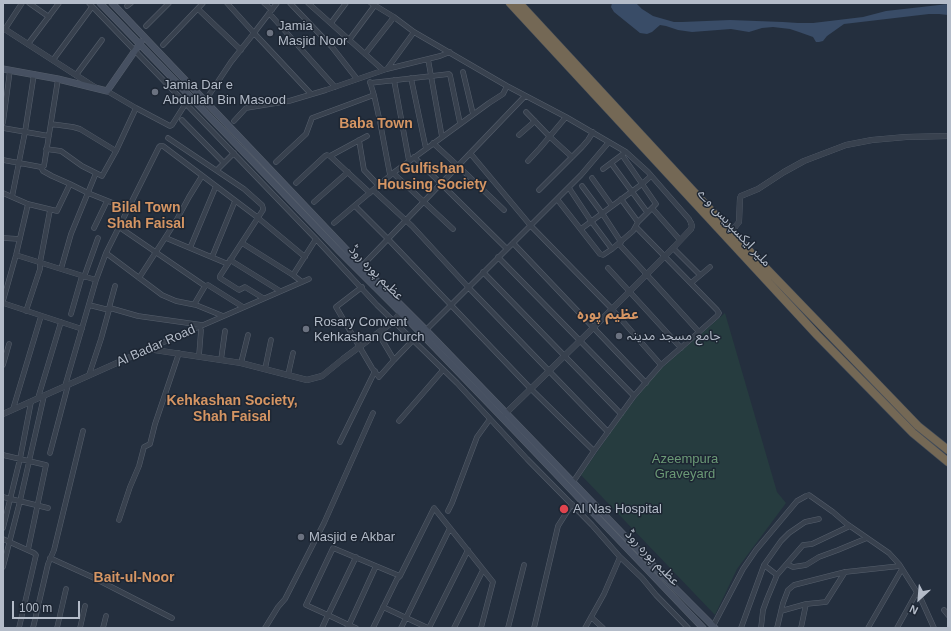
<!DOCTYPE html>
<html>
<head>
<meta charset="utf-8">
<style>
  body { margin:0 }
  #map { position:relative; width:951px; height:631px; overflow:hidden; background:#242f3e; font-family:Helvetica,sans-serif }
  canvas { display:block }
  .frame { position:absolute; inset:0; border:4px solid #b4bcc9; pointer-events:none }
  .north { position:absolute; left:899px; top:579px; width:40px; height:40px; -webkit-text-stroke:3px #1d2633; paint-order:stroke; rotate:206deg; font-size:11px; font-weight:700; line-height:16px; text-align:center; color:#b4bcc9 }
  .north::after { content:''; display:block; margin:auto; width:14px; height:18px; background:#b4bcc9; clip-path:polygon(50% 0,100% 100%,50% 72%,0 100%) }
  .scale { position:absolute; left:12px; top:601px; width:68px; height:18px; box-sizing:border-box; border:2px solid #b4bcc9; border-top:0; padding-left:5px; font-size:12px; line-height:14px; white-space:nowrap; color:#b4bcc9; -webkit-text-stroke:3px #1d2633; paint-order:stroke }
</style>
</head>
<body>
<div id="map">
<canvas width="951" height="631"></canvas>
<div class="frame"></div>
<div class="north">N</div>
<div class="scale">100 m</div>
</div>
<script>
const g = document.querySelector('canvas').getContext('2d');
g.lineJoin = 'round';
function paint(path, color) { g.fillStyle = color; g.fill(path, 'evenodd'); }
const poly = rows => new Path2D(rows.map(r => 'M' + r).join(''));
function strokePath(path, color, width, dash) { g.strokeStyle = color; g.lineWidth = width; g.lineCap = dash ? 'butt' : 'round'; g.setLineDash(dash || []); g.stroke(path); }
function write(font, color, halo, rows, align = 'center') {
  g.font = font + ' Helvetica,"Noto Sans Arabic",sans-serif'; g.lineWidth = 3; g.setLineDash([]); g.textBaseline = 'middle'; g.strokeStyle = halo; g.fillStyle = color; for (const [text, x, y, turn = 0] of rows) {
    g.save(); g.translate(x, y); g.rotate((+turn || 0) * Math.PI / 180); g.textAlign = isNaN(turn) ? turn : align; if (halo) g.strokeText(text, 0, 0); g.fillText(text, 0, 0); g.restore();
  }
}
paint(poly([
  [725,313,777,492,786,503,737,569,715,615,581,475,623,415,651,379,655,374]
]), '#263c3f');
paint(poly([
  [612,3,636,3,642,9,653,16,674,22,682,22,730,20,783,22,798,23,813,23,863,17,886,11,948,4,948,15,939,14,929,14,844,24,827,36,823,41,819,42,816,42,813,37,799,32,790,29,773,27,762,28,749,32,731,29,692,32,678,30,666,26,660,25,652,32,647,34,640,33,614,12,611,7]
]), '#394c67');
const minor = poly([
  [29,3,49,17],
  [89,3,316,239,377,305,457,383,527,459,592,525,620,557,642,578,656,595,688,628],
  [264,3,272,10],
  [277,3,254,33,311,94],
  [290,3,332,47,357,79],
  [308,3,383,70],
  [371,3,394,17,414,32,507,86,566,117,626,152,648,172,689,219,691,223],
  [127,6,131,3],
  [198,9,241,50],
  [269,13,335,87],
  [331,23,346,3],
  [146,26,169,3],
  [5,29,22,3],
  [349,40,375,5],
  [28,44,59,3],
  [163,45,203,3],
  [365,54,394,17],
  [428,59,442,137],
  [53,60,92,7],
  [387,69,414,32],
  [463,72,473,114],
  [76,75,102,40],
  [411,78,426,149],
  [394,80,409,161],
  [370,82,374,95],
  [370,83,449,74,450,75,460,123],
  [107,91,136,108,170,126,172,125,186,103],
  [209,95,231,62,254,33,227,3],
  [526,112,550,137,572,157],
  [182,120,224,163],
  [234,121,246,108,289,101,326,90,387,69,440,56,450,52],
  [3,123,10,70],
  [51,124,73,127,80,129,116,151],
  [3,128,49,136],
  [519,135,535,121],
  [168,138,244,189,262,205,263,208,263,210,220,276,220,278,239,290,245,287,263,298],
  [359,140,364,170,378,185],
  [433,143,458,166,504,210],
  [46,149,61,151,82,166,102,176,116,151,136,108],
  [470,153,531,226,612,309,661,365],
  [330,156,367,136],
  [414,157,507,249],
  [3,160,41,167,44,166,58,79],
  [528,161,540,148,566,117],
  [276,162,306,134,312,118,374,95,380,122,390,175],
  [611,163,647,212],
  [41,167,43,171,52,176,70,184,88,193,128,209],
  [603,169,623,154],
  [217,170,234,153],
  [393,173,453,229],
  [592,178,612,206],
  [296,183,325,156,327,155,330,156,370,193],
  [582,186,602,213,621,242],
  [569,188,591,221,612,249],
  [373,190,412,226,468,287,608,432],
  [539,190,582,147,588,140,593,132],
  [3,193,28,204,57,211,70,184],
  [12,197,25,132,34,74],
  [557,199,600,254,603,255,612,249,633,231,638,222,656,204,622,155],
  [621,199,638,222],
  [314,202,348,172],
  [355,206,388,239,531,389,594,451,573,482],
  [652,208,680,240],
  [334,223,393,173,489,103,503,94,507,86],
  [119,227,205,286],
  [94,228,107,201],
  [581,229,642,184,651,176],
  [3,238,20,239],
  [166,238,228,264],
  [242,243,293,275,302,282],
  [513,243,646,383],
  [619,244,699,332],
  [190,248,216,186],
  [673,248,700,275],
  [106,253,162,295,176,301,196,305,223,316],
  [16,255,96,280],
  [212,257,235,201],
  [498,257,634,396],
  [230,260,280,291],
  [362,266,525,96],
  [608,268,681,348],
  [61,269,71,234,96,173],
  [483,272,621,414],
  [293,275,316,239],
  [84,277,98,238],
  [139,278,176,221,189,197,202,176],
  [691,283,710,267],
  [362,287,336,307,372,368,379,377,394,360,413,340],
  [3,301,16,255,28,204],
  [3,303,82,329],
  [89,305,109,310],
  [196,305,195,303,205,286,208,285,243,307],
  [109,308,115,286],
  [26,311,40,269,40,263,50,210],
  [71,314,82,276],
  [426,330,581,175,609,142],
  [378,333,394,360],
  [148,349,309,279],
  [199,356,201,330],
  [221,360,225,331],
  [241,363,248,335],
  [3,365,9,344],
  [265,369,271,340],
  [89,375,101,339,109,310,110,308,138,316,202,325],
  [288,375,293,353],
  [65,386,96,280,106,253,159,147,160,146,163,146,257,217,305,257],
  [38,398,61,322],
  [13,409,41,316],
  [399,421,443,370],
  [340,442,375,371],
  [594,451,634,396,661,365,699,332,717,316,719,313,717,310,636,227],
  [50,453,68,385],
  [3,455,46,465,28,550],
  [3,497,48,508],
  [448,511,452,503,477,437,490,419],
  [119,520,130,487,139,466,144,447,150,444,155,424,179,353],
  [3,528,20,459,31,402],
  [3,539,34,553,36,555,19,628],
  [50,558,92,577,172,618],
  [787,564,793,567,806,565,819,557,838,550,867,538],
  [764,565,777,575],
  [3,567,20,501,44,396],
  [383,607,428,628],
  [944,610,948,615],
  [781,611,806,604,826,602,845,572],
  [591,617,603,628],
  [33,628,48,564,54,550,83,431],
  [57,628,66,589],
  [80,628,85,606],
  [103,628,106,616],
  [265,628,278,607,285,599,324,523,373,413],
  [322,628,328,615,306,605,333,548,400,576],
  [347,628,349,625,328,615,356,557],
  [356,628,349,625,376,566],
  [373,628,397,579,400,576,434,508,493,582,481,628],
  [401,628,450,528],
  [429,628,468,550],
  [454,628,483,570],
  [508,628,524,565],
  [534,628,558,526,572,504],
  [585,628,604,594,620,557],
  [712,628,743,569,756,550,797,501,806,496,809,495,833,512,847,524,889,553,899,564,920,597,934,628],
  [741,628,764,565,781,541,789,533,805,522,819,519],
  [761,628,763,610,767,599,777,575,803,545,812,544,850,526],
  [777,628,783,603,788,590,794,585,845,572,900,566],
  [801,628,806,604],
  [868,628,902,569],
  [897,628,917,592]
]);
const tertiary = poly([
  [3,28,96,88],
  [731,232,739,222,740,198,741,196,758,189,784,172,804,161,846,145,872,140,906,137,948,136],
  [506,413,593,328,673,248,691,229,692,226,691,223],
  [3,414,148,349,241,363,307,380,322,376,343,359,394,321,400,313]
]);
const secondary = poly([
  [100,3,338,250,411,323,515,431,703,628],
  [112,3,362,266,426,330,675,588,715,628],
  [3,69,58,79,107,91,141,42]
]);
const motorway = poly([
  [510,3,817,335,913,433,948,462],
  [519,3,731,232,918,426,948,450]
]);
strokePath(minor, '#565f6c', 5.5);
strokePath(tertiary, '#565f6c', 6);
strokePath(secondary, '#565f6c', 7);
strokePath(motorway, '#434c59', 9);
strokePath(minor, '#38414e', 4.5);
strokePath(tertiary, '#38414e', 5.5);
strokePath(secondary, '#465061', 6);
strokePath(motorway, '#746855', 8);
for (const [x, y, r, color] of [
  [270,33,4,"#6b7280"],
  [155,92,4,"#6b7280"],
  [306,329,4,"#6b7280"],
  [619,336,4,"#6b7280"],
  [564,509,5,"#e0444e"],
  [301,537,4,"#6b7280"]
]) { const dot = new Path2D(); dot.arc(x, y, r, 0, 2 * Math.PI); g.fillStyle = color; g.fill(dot); strokePath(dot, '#1d2633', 1.5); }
write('13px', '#b4bcc9', '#1d2633', [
  ["Jamia",278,26],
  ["Masjid Noor",278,41],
  ["Jamia Dar e",163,85],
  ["Abdullah Bin Masood",163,100],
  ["Rosary Convent",314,322],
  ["Kehkashan Church",314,337],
  ["جامع مسجد مدینہ",627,336],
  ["Al Nas Hospital",573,509],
  ["Masjid e Akbar",309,537]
], 'left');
write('13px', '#b4bcc9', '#1d2633', [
  ["ملیر ایکسپریس وے",734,228,47],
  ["عظیم پورہ روڈ",376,273,45],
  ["Al Badar Road",156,346,-24],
  ["عظیم پورہ روڈ",652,558,46]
]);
write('13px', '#6b9a76', '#1d2633', [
  ["Azeempura",685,459],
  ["Graveyard",685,474]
]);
write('bold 14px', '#d59563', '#1d2633', [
  ["Baba Town",376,124],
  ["Gulfishan",432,169],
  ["Housing Society",432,185],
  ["Bilal Town",146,208],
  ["Shah Faisal",146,224],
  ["عظیم پورہ",608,315],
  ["Kehkashan Society,",232,401],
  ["Shah Faisal",232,417],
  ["Bait-ul-Noor",134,578]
]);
</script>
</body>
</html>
